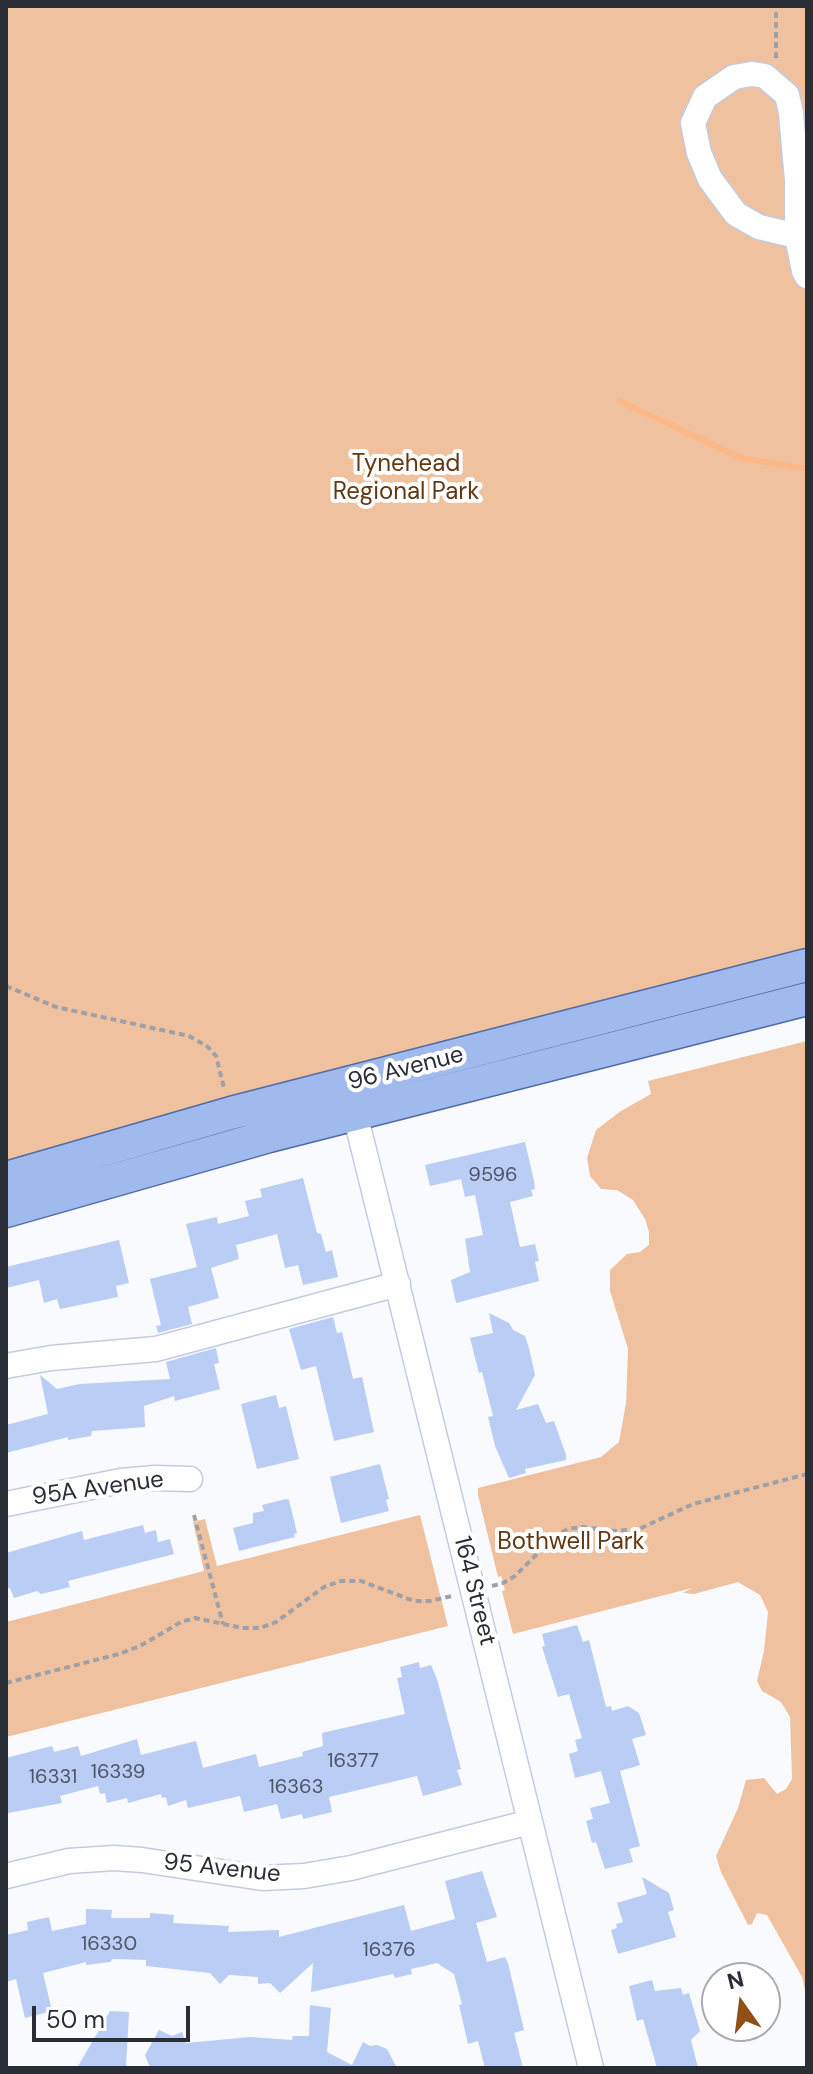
<!DOCTYPE html>
<html>
<head>
<meta charset="utf-8">
<style>
  body { margin:0 }
  #map { position:relative; width:813px; height:2074px; overflow:hidden; background:#f8fafe; font-family:"DM Sans",sans-serif }
  canvas { display:block }
  .frame { position:absolute; inset:0; border:8px solid #292d35; pointer-events:none }
  .north { position:absolute; left:701px; top:1962px; width:80px; height:80px; box-sizing:border-box; background:#fff; border:2px solid #a9abae; border-radius:50%; rotate:346deg; font-size:22px; font-weight:700; line-height:32px; text-align:center; color:#292d35 }
  .north::after { content:''; display:block; margin:auto; width:28px; height:36px; background:#8e5016; clip-path:polygon(50% 0,100% 100%,50% 72%,0 100%) }
  .scale { position:absolute; left:32px; top:2006px; width:158px; height:36px; box-sizing:border-box; border:4px solid #292d35; border-top:0; padding-left:10px; font-size:24px; line-height:28px; white-space:nowrap; color:#292d35; -webkit-text-stroke:6px #fff; paint-order:stroke }
</style>
</head>
<body>
<div id="map">
<canvas width="813" height="2074"></canvas>
<div class="frame"></div>
<div class="north">N</div>
<div class="scale">50 m</div>
</div>
<script>
const g = document.querySelector('canvas').getContext('2d');
g.lineJoin = 'round';
function paint(path, color) { g.fillStyle = color; g.fill(path, 'evenodd'); }
const poly = rows => new Path2D(rows.map(r => 'M' + r).join(''));
function strokePath(path, color, width, dash) { g.strokeStyle = color; g.lineWidth = width; g.lineCap = dash ? 'butt' : 'round'; g.setLineDash(dash || []); g.stroke(path); }
function write(font, color, halo, rows, align = 'center') {
  g.font = font + ' "DM Sans",sans-serif'; g.lineWidth = 8; g.setLineDash([]); g.textBaseline = 'middle'; g.strokeStyle = halo; g.fillStyle = color; for (const [text, x, y, turn = 0] of rows) {
    g.save(); g.translate(x, y); g.rotate((+turn || 0) * Math.PI / 180); g.textAlign = isNaN(turn) ? turn : align; if (halo) g.strokeText(text, 0, 0); g.fillText(text, 0, 0); g.restore();
  }
}
paint(poly([
  [6,6,807,6,807,953,6,1165],
  [807,1041,807,1999,802,1977,767,1915,757,1913,752,1924,748,1925,721,1872,716,1856,738,1808,746,1780,764,1778,777,1794,786,1789,792,1779,790,1717,781,1702,762,1691,757,1681,764,1651,768,1612,760,1595,738,1582,694,1594,683,1593,692,1588,513,1634,502,1591,505,1590,501,1576,498,1577,478,1495,478,1488,601,1457,619,1442,626,1403,628,1349,610,1291,610,1270,627,1254,640,1252,649,1245,649,1232,645,1219,633,1200,617,1190,601,1189,590,1176,587,1158,596,1130,621,1111,651,1094,648,1081],
  [420,1515,448,1626,6,1737,6,1622,204,1571,193,1522,205,1519,217,1566]
]), '#f0c19f');
strokePath(poly([
  [620,401,741,458,807,469]
]), '#fbb886', 6);
paint(poly([
  [525,1142,534,1181,535,1189,531,1190,533,1196,510,1202,520,1247,535,1244,539,1261,535,1262,539,1281,456,1303,451,1280,470,1272,465,1239,483,1235,475,1195,465,1197,461,1179,430,1186,425,1165],
  [303,1178,317,1233,321,1234,326,1252,332,1250,338,1277,303,1285,298,1265,285,1268,277,1234,236,1245,239,1259,211,1268,219,1298,188,1307,192,1324,158,1333,156,1326,161,1325,150,1279,197,1267,186,1224,217,1217,218,1224,249,1216,245,1201,262,1197,260,1189],
  [119,1240,129,1283,116,1286,118,1297,60,1309,57,1299,44,1303,39,1280,6,1288,6,1267],
  [489,1313,509,1323,513,1330,525,1336,529,1348,535,1375,516,1410,538,1404,546,1423,554,1421,566,1455,566,1460,525,1469,526,1473,509,1478,495,1446,488,1417,493,1416,482,1372,479,1373,470,1338,493,1333],
  [333,1317,337,1333,342,1332,353,1379,362,1377,374,1432,334,1441,316,1366,301,1370,289,1329],
  [216,1348,219,1363,214,1364,220,1389,175,1401,174,1396,144,1406,145,1427,92,1431,91,1436,68,1440,68,1437,6,1453,6,1425,48,1414,40,1375,57,1389,80,1384,170,1379,166,1362],
  [276,1395,279,1408,286,1406,299,1459,257,1469,241,1404],
  [380,1464,389,1499,386,1500,389,1511,341,1523,330,1477],
  [286,1499,289,1500,297,1533,294,1534,295,1537,239,1551,233,1528,253,1523,253,1513,264,1511,262,1505],
  [143,1525,145,1533,156,1530,158,1542,170,1539,174,1554,68,1581,70,1587,41,1594,37,1591,14,1598,10,1588,6,1589,6,1553,82,1531,84,1540],
  [577,1625,583,1642,589,1640,606,1707,611,1706,612,1711,628,1706,639,1713,646,1735,632,1739,640,1765,620,1771,640,1846,629,1849,633,1862,605,1869,596,1842,592,1843,586,1821,593,1819,590,1808,610,1803,601,1771,575,1778,569,1754,578,1751,575,1740,582,1738,569,1694,558,1697,542,1647,545,1646,542,1634],
  [419,1662,420,1668,431,1665,437,1679,461,1769,457,1770,462,1785,423,1796,417,1776,329,1797,332,1812,303,1819,302,1814,281,1819,277,1804,244,1812,240,1796,188,1808,186,1800,168,1806,166,1797,162,1798,161,1794,128,1803,127,1798,107,1803,105,1793,100,1794,98,1786,60,1796,62,1803,8,1813,6,1758,52,1746,54,1752,78,1746,81,1756,137,1739,141,1755,196,1741,203,1768,256,1754,259,1767,303,1756,302,1752,323,1746,322,1733,405,1714,397,1678,402,1677,400,1667],
  [482,1871,497,1917,476,1923,487,1962,505,1957,508,1963,524,2030,514,2033,523,2068,485,2068,478,2041,468,2044,459,2005,462,2004,454,1974,437,1963,411,1969,412,1974,395,1978,393,1974,311,1992,313,1963,280,1993,270,1983,258,1984,258,1977,229,1975,220,1984,210,1973,146,1966,146,1960,113,1959,110,1962,86,1965,86,1962,43,1973,52,2011,25,2018,16,1979,6,1982,6,1935,28,1930,27,1922,49,1917,52,1931,86,1924,86,1909,112,1910,111,1918,150,1918,150,1913,174,1915,173,1923,229,1926,228,1932,279,1930,279,1937,404,1905,411,1931,455,1919,445,1881],
  [642,1877,669,1893,674,1910,668,1912,676,1937,618,1954,611,1930,617,1928,616,1924,623,1922,617,1903,647,1894],
  [652,1980,655,1991,681,1988,683,1995,689,1993,700,2031,691,2040,698,2068,657,2068,643,2019,637,2021,629,1986],
  [310,2005,331,2008,327,2052,352,2065,363,2042,370,2046,377,2045,387,2049,397,2068,150,2068,145,2055,159,2030,172,2036,182,2032,186,2043,250,2037,292,2040,293,2036,309,2036],
  [110,2011,129,2012,126,2068,77,2068]
]), '#b9cdf5');
const minor = poly([
  [797,236,759,227,736,214,710,179,699,153,693,123,705,97,734,77,752,74,765,76,787,95,791,113,797,180,797,236,804,271,807,276],
  [355,1114,591,2068],
  [6,1366,51,1358,156,1349,398,1284],
  [6,1504,121,1481,155,1478,190,1479],
  [6,1876,69,1861,114,1858,142,1860,262,1878,304,1876,351,1868,530,1822]
]);
const major = poly([
  [6,1178,231,1113,807,965],
  [6,1211,269,1136,807,999]
]);
strokePath(minor, '#c2cce1', 27);
strokePath(major, '#4f6ba6', 35);
strokePath(poly([
  [776,58,776,6],
  [6,986,56,1007,189,1036,208,1047,216,1056,224,1088],
  [194,1515,223,1624],
  [492,1586,503,1583,515,1576,556,1535,568,1529,582,1527,616,1531,639,1529,693,1504,807,1474],
  [6,1683,119,1654,140,1646,181,1622,195,1618,242,1628,260,1628,276,1622,324,1587,341,1581,361,1581,414,1601,430,1601,452,1596]
]), '#9ea1a7', 4, [6, 4]);
strokePath(minor, '#fff', 24);
strokePath(major, '#a1baee', 32);
write('20px', '#4d5565', null, [
  ["9596",493,1176],
  ["16377",353,1762],
  ["16339",118,1773],
  ["16331",53,1778],
  ["16363",296,1788],
  ["16330",109,1945],
  ["16376",389,1951]
]);
write('24px', '#623712', '#fff', [
  ["Tynehead",406,465],
  ["Regional Park",406,493],
  ["Bothwell Park",571,1543]
]);
write('24px', '#292d35', '#fff', [
  ["96 Avenue",406,1069,-14],
  ["95A Avenue",98,1489,-8],
  ["164 Street",474,1591,76],
  ["95 Avenue",222,1869,6]
]);
</script>
</body>
</html>
